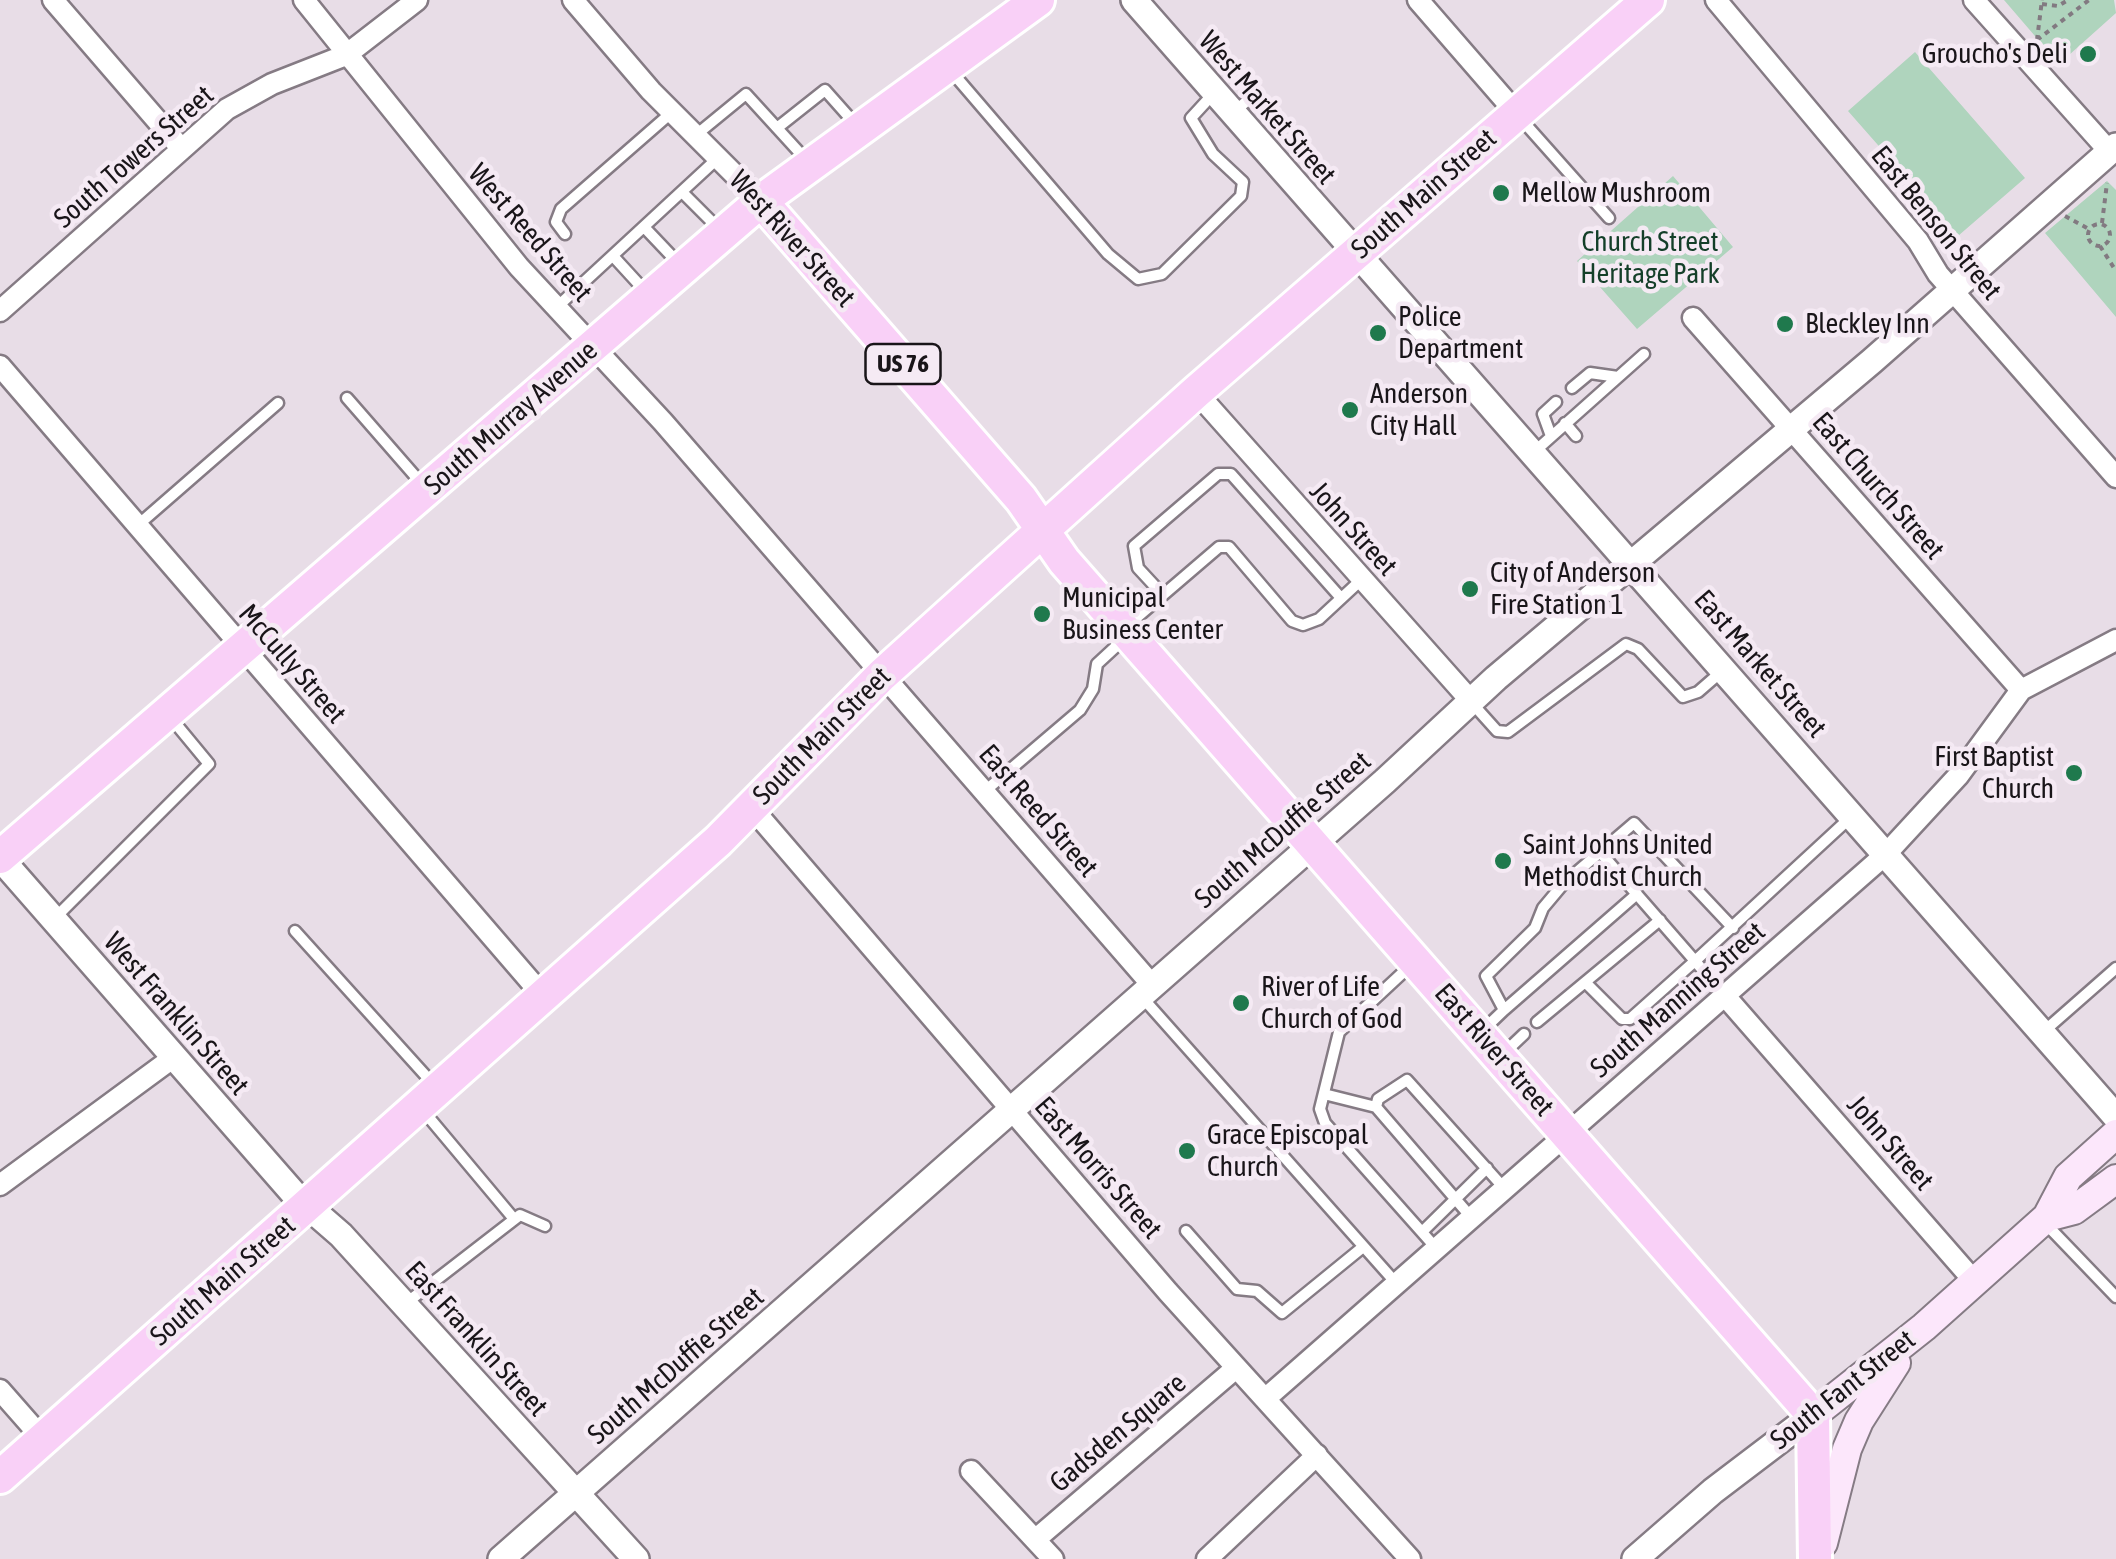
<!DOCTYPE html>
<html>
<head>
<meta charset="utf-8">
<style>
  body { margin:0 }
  canvas { display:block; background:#e8dde7 }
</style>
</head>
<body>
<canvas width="2116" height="1559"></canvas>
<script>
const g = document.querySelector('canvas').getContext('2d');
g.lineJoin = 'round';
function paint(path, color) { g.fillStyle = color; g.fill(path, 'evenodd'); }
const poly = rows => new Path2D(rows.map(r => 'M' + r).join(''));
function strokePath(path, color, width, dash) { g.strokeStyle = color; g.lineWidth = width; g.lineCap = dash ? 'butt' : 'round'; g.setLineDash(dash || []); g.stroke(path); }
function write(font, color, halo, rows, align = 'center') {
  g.font = font + ' "Asap Condensed",sans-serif'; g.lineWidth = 9; g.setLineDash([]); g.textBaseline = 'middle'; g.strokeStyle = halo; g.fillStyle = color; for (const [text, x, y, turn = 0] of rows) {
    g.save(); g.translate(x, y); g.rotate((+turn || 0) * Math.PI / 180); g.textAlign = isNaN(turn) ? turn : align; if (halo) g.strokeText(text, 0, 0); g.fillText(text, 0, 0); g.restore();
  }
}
paint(poly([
  [2004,0,2114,0,2116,13,2059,64],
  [1915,52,2025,178,1958,236,1848,111],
  [1673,176,1733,247,1637,329,1577,261],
  [2107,181,2116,190,2116,317,2045,233]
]), '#afd4bd');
const service = poly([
  [951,71,1108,254,1138,279,1162,274,1241,196,1243,182,1213,154,1191,118,1214,93],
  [1233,113,1256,93],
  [1521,119,1609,218],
  [777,128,825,90,857,126],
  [696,135,746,94,809,163],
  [682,192,720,230],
  [644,227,681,266],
  [565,234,556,222,561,209,671,113],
  [613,256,646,292],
  [557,307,718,158],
  [1572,388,1590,373,1618,377],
  [347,398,422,484],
  [1565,423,1576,436],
  [1551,436,1543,414,1556,402],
  [1534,452,1644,354],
  [138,525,278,403],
  [1163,595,1138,568,1134,546,1218,474,1231,474,1341,598],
  [1128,625,1219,547,1229,547,1292,621,1303,625,1319,619,1361,580],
  [1471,702,1497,731,1508,732,1626,644,1638,649,1683,697,1698,692,1721,672],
  [985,791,1080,710,1093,689,1097,664,1124,639],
  [54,919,209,764,171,718],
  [295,931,435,1086],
  [1411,965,1339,1032,1320,1109,1325,1123,1436,1248],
  [1586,983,1622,1019,1630,1019,1695,961,1600,852],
  [1724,995,1695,961,1852,816],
  [1141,996,1396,1283],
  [1504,1010,1637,894],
  [1537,1022,1660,920],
  [1481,1032,1504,1010,1486,976,1535,928,1543,908,1564,883,1634,823,1733,928],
  [2042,1033,2116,968],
  [1504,1053,1524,1034],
  [1324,1094,1376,1107,1471,1217],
  [1376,1107,1378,1099,1407,1080,1504,1188],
  [421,1108,514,1219],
  [2043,1221,2116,1297],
  [1186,1231,1237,1289,1257,1291,1282,1313,1363,1247],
  [1422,1232,1487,1168],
  [405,1304,520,1215,545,1226]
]);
const minor = poly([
  [53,0,180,147],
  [304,0,519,267,663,422,1152,985],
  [573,0,651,91,761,201],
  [1418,0,1517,114],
  [1716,0,1918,241,1938,274,2116,477],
  [1974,0,2110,152],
  [0,311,227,109,272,84,346,55,417,0],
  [1693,318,2021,690],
  [0,366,544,997],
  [1196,392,1471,701],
  [751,807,1168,1292,1410,1559],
  [1725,996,1974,1281],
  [0,1185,174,1057],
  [0,1390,43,1439],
  [1265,1399,1886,854,1958,776,2021,690,2116,640],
  [971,1471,1053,1559],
  [1036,1539,1236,1368],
  [1207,1559,1317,1455]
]);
const tertiary = poly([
  [1134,0,2116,1117],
  [0,858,295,1195,341,1235,636,1559],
  [501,1559,1385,781,1496,678,1872,361,2116,146],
  [1635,1559,1713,1491,1813,1415]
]);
const secondary = poly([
  [2047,1217,2068,1177,2116,1134],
  [1813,1415,1924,1327,2047,1217,2074,1210,2116,1179],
  [1823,1543,1847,1449,1859,1421,1896,1363]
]);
const primary = poly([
  [761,201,1021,499,1064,561,1813,1415,1815,1559],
  [0,857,761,201,1038,0],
  [0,1477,718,841,882,675,1196,392,1648,0]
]);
strokePath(service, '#857b84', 15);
strokePath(minor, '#857b84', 25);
strokePath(tertiary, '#857b84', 30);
strokePath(secondary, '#857b84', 32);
strokePath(primary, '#fff', 38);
strokePath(poly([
  [2042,4,2058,6,2068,0],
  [2037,40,2089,0],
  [2037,40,2042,0],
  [2065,216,2087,228],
  [2102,223,2107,183],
  '2088 235a11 11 0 1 1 22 0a11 11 0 1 1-22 0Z',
  [2100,246,2116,271]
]), '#827a81', 4, [5, 5]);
strokePath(service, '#fff', 10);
strokePath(minor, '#fff', 20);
strokePath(tertiary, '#fff', 25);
strokePath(secondary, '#fce7fb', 28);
strokePath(primary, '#f9d0f7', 32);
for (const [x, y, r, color] of [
  [2088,54,10,"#1f794d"],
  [1501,193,10,"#1f794d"],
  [1785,324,10,"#1f794d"],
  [1378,333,10,"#1f794d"],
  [1350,410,10,"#1f794d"],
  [1470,589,10,"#1f794d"],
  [1042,614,10,"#1f794d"],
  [2074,773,10,"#1f794d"],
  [1503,861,10,"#1f794d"],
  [1241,1003,10,"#1f794d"],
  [1187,1151,10,"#1f794d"]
]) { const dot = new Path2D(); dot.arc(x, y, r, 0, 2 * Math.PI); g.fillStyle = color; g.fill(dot); strokePath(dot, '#f5eaf4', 4); }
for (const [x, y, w] of [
  [903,364,75]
]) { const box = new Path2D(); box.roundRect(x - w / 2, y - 20, w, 40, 8); g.fillStyle = '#f5eaf4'; g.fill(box); strokePath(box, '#191519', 2.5); }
write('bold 25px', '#191519', null, [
  ["US 76",903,364]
]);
write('28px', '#191519', '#f5eaf4', [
  ["Groucho's Deli",2068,54,"right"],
  ["Mellow Mushroom",1521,193],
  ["Police",1398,317],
  ["Department",1398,349],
  ["Bleckley Inn",1805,324],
  ["Anderson",1370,394],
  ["City Hall",1370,426],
  ["City of Anderson",1490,573],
  ["Fire Station 1",1490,605],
  ["Municipal",1062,598],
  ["Business Center",1062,630],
  ["First Baptist",2054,757,"right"],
  ["Church",2054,789,"right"],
  ["Saint Johns United",1523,845],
  ["Methodist Church",1523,877],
  ["River of Life",1261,987],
  ["Church of God",1261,1019],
  ["Grace Episcopal",1207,1135],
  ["Church",1207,1167]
], 'left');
write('28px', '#191519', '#f5eaf4', [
  ["West Market Street",1267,108,49],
  ["South Towers Street",134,157,-41],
  ["South Main Street",1424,194,-41],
  ["East Benson Street",1936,223,51],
  ["West Reed Street",530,233,49],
  ["West River Street",792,239,48],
  ["South Murray Avenue",511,418,-41],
  ["East Church Street",1878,486,49],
  ["John Street",1353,529,48],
  ["McCully Street",292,664,49],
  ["East Market Street",1760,664,49],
  ["South Main Street",822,736,-45],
  ["East Reed Street",1038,811,49],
  ["South McDuffie Street",1283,830,-41],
  ["South Manning Street",1678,1000,-41],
  ["West Franklin Street",176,1014,49],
  ["East River Street",1494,1050,49],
  ["John Street",1890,1143,49],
  ["East Morris Street",1098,1168,49],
  ["South Main Street",223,1281,-41],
  ["East Franklin Street",476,1339,48],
  ["South McDuffie Street",676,1366,-41],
  ["South Fant Street",1843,1390,-38],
  ["Gadsden Square",1118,1433,-40]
]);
write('28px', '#143f29', '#f5eaf4', [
  ["Church Street",1650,242],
  ["Heritage Park",1650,274]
]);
</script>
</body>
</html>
